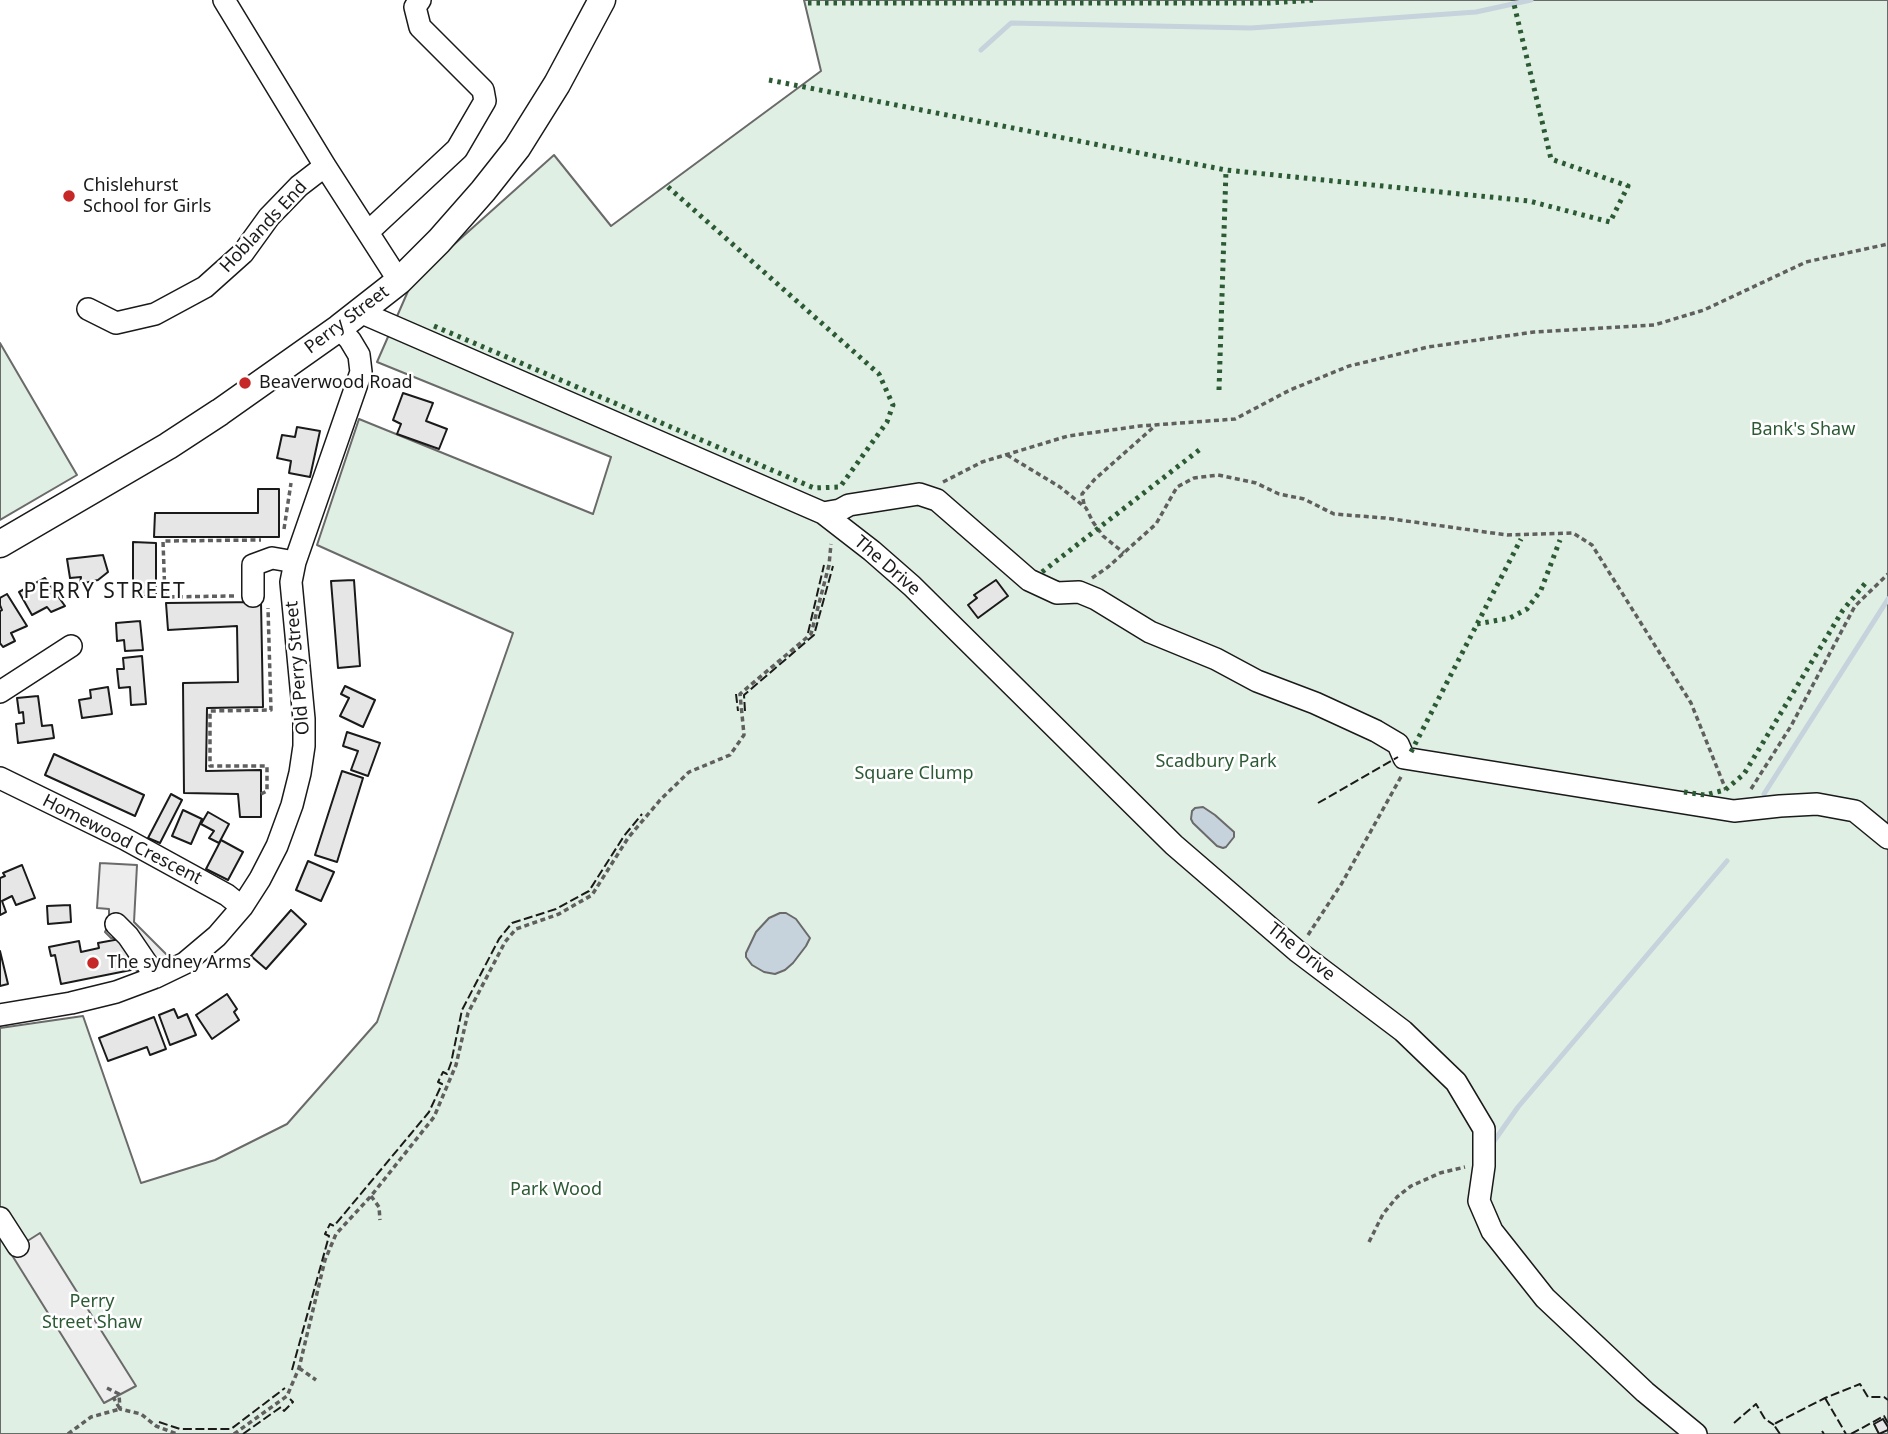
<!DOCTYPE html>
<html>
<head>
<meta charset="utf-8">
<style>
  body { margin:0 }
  canvas { display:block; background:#fff }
</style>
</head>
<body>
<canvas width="1888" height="1434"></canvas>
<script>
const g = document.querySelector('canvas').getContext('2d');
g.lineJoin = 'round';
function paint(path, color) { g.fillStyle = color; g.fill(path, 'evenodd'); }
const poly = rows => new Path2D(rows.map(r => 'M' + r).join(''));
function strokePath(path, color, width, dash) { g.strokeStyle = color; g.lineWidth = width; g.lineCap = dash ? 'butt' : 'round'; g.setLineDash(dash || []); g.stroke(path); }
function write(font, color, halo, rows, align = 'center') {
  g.font = font + ' "Noto Sans",sans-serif'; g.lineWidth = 5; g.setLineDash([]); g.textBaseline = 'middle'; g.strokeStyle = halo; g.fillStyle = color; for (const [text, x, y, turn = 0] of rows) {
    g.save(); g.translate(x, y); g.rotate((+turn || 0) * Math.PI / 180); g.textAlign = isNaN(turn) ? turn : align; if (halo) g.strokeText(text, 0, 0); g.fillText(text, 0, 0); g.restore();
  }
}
const green = poly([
  [804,0,1888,0,1888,1434,0,1434,0,1028,83,1016,141,1183,215,1160,287,1124,377,1022,513,633,317,545,359,419,593,514,611,457,377,362,412,282,554,155,611,226,821,71,804,0],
  [0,343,77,475,0,520,0,343]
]);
paint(green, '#e0efe3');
strokePath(green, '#6a6a6a', 2);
const parking = poly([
  [100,863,137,865,134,922,172,960,137,972,125,938,111,938,105,932,109,924,109,909,97,908,100,863],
  [40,1233,136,1386,104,1403,10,1252,40,1233]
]);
paint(parking, '#ededed');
strokePath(parking, '#6a6a6a', 2);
const water = poly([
  [1203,807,1215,815,1234,832,1234,837,1226,847,1223,848,1217,846,1193,823,1191,819,1192,811,1195,808,1203,807],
  [780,913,786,913,796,919,810,938,806,946,793,963,785,970,775,974,764,972,752,965,746,957,746,953,756,932,769,918,780,913]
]);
paint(water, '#c6d2dc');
strokePath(water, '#6a6a6a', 2);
strokePath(poly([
  [981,50,1011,23,1251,28,1476,12,1531,0],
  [1764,794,1888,599],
  [1492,1144,1518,1107,1727,861]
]), '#c6d2dc', 5);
const building = poly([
  [403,393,433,403,426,421,447,429,439,449,397,434,401,424,393,420,403,393],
  [297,427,320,431,310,477,289,473,291,461,277,458,282,435,295,437,297,427],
  [258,489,279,489,279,537,154,537,155,513,258,513,258,489],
  [133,542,156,543,156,596,133,596,133,542],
  [103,555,108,572,98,580,80,584,81,577,70,578,67,559,103,555],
  [45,578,65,606,51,612,47,607,32,615,19,592,45,578],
  [354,580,360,666,338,668,331,581,354,580],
  [996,580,1008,596,978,618,968,605,977,598,974,595,996,580],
  [7,594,27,626,11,633,15,641,3,647,0,643,0,611,2,610,0,605,0,598,7,594],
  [261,602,263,707,207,708,206,771,261,770,261,817,240,817,238,794,184,793,183,683,238,682,237,626,168,630,166,603,261,602],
  [140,621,143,650,125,651,124,640,117,641,116,623,140,621],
  [142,656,146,704,131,705,130,687,119,688,117,669,124,669,123,658,142,656],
  [345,686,375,700,363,727,340,716,349,698,341,694,345,686],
  [108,687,112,714,82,718,79,700,91,698,90,690,108,687],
  [38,696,42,726,52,725,54,738,18,743,16,724,24,723,23,712,19,713,17,698,38,696],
  [347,732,380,743,368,776,351,770,358,751,343,746,347,732],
  [54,754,144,795,135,816,45,775,54,754],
  [342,771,363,778,337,862,315,855,342,771],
  [171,794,182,800,160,843,148,838,171,794],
  [183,810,202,819,191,844,172,836,183,810],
  [208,812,229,824,219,843,209,838,214,831,201,824,208,812],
  [221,840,243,852,228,880,206,869,221,840],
  [308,861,334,872,321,901,296,890,308,861],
  [22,865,35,898,16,905,12,896,2,901,6,912,0,915,0,878,5,876,3,873,22,865],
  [70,905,71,922,48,924,47,906,70,905],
  [291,910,306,924,266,969,251,956,291,910],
  [125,938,131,970,61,984,55,955,51,956,49,947,79,941,81,952,99,948,98,943,125,938],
  [0,951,8,984,0,986,0,951],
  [227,994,237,1009,234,1012,239,1020,212,1039,196,1015,227,994],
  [174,1009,178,1018,187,1014,196,1035,170,1045,159,1015,174,1009],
  [154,1017,166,1049,150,1055,147,1047,108,1061,99,1038,154,1017],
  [1883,1419,1888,1427,1888,1430,1879,1434,1874,1424,1883,1419]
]);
paint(building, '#e6e6e6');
strokePath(building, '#1a1a1a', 2);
const minor = poly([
  [224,0,325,166,399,281],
  [368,232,457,149,485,101,483,90,420,27,415,7,420,0],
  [88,309,116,323,155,314,205,287,243,253,269,217,299,186,325,166],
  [360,312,823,513,872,551,912,586,1174,845,1297,951,1403,1031,1456,1082,1484,1129,1484,1166,1479,1201,1492,1231,1545,1298,1645,1392,1696,1434],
  [823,513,840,510,849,505,919,494,937,500,1029,580,1057,593,1079,592,1096,599,1150,632,1216,659,1257,681,1315,703,1376,731,1398,744,1404,758,1734,811,1780,806,1817,804,1855,811,1888,838],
  [253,596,253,565,272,558,295,562],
  [0,692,71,646],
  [0,778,125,839,227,895,242,907],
  [116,924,128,936,156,977],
  [0,1015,71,1003,116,992,156,977,185,963,217,936,242,907,260,879,277,846,292,805,300,773,304,746,304,719,291,582,295,562,361,372,359,355,350,340,339,328],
  [0,1218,18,1246]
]);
const major = poly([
  [0,544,168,446,220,412,339,328,399,281,439,241,483,191,517,148,557,84,602,0]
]);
strokePath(minor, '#1a1a1a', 24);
strokePath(major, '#1a1a1a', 29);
strokePath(poly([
  [1007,455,1060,487,1086,508,1093,522,1103,536,1124,553],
  [943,482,982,462,1068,436,1140,426,1235,419,1290,390,1349,366,1428,347,1534,332,1654,325,1704,310,1806,262,1888,244],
  [1084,504,1082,494,1095,479,1156,425],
  [284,529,291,483],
  [1092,578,1108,567,1156,524,1177,487,1194,478,1218,475,1256,483,1279,494,1304,499,1334,514,1385,518,1507,535,1573,533,1592,545,1691,703,1726,790],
  [234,596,165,597,163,541,261,540],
  [1751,789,1791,726,1855,606,1888,574],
  [261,794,267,791,267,766,210,766,210,711,271,710,268,608],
  [1308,935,1342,883,1402,775],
  [371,1196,379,1207,380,1220],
  [1369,1242,1383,1214,1397,1197,1411,1186,1440,1173,1465,1167],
  [299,1368,316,1380],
  [107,1388,119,1394,120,1409,141,1414,156,1426,177,1434],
  [68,1434,91,1417,120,1409,113,1397],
  [234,1434,287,1396,299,1368,325,1260,336,1234,371,1196,434,1117,456,1065,468,1013,505,942,516,929,559,914,592,895,628,838,661,799,689,772,730,755,744,735,740,694,811,634,829,565,831,544]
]), '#5f5f5f', 3.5, [5, 3.5]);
strokePath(minor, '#fff', 21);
strokePath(major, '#fff', 26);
strokePath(poly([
  [808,3,1269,3,1315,0],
  [769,80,1226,170,1529,201,1610,222,1628,186,1551,159,1513,0],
  [434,326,814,488,840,487,887,422,893,405,879,374,667,186],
  [1219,390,1226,170],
  [1042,572,1203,447],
  [1477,624,1510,618,1527,609,1541,590,1560,540],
  [1411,752,1521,539],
  [1684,792,1705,795,1725,790,1744,774,1843,610,1868,580]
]), '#2b5a34', 5, [3.5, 5]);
strokePath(poly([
  [808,633,824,565],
  [736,694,738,711],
  [745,711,744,695,814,635,833,566],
  [1318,803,1398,757],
  [292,1370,329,1236,325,1234,330,1224,334,1226,429,1112,442,1084,438,1082,443,1072,447,1074,451,1063,462,1010,499,939,512,923,556,909,589,891,624,836,642,814],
  [1825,1398,1846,1434],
  [159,1422,180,1429,231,1429,285,1388],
  [1734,1423,1756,1404,1765,1419,1774,1425],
  [1822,1431,1824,1434],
  [243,1434,281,1407,284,1411,293,1402,290,1399],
  [1780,1434,1774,1425,1776,1423,1825,1398,1860,1384,1868,1397,1884,1397,1888,1400],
  [1851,1434,1884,1416,1888,1423]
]), '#1a1a1a', 2, [9, 3.5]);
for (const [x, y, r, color] of [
  [69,196,7,"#c62828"],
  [245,383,7,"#c62828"],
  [93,963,7,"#c62828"]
]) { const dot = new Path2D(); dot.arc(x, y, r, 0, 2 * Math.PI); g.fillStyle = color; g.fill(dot); strokePath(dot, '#fff', 2.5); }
write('18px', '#1a1a1a', '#fff', [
  ["Chislehurst",83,186],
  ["School for Girls",83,207],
  ["Beaverwood Road",259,383],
  ["The sydney Arms",107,963]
], 'left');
write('18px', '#1a1a1a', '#fff', [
  ["Hoblands End",264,227,-47],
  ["Perry Street",347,320,-37],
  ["The Drive",887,566,41],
  ["Old Perry Street",298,668,-95],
  ["Homewood Crescent",122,840,27],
  ["The Drive",1301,952,39]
]);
write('18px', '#2b5a34', '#fff', [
  ["Bank's Shaw",1803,430],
  ["Scadbury Park",1216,762],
  ["Square Clump",914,774],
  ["Park Wood",556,1190],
  ["Perry",92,1302],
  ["Street Shaw",92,1323]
]);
g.letterSpacing = '2px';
write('21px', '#1a1a1a', '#fff', [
  ["PERRY STREET",105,592]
]);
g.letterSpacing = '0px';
</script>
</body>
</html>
